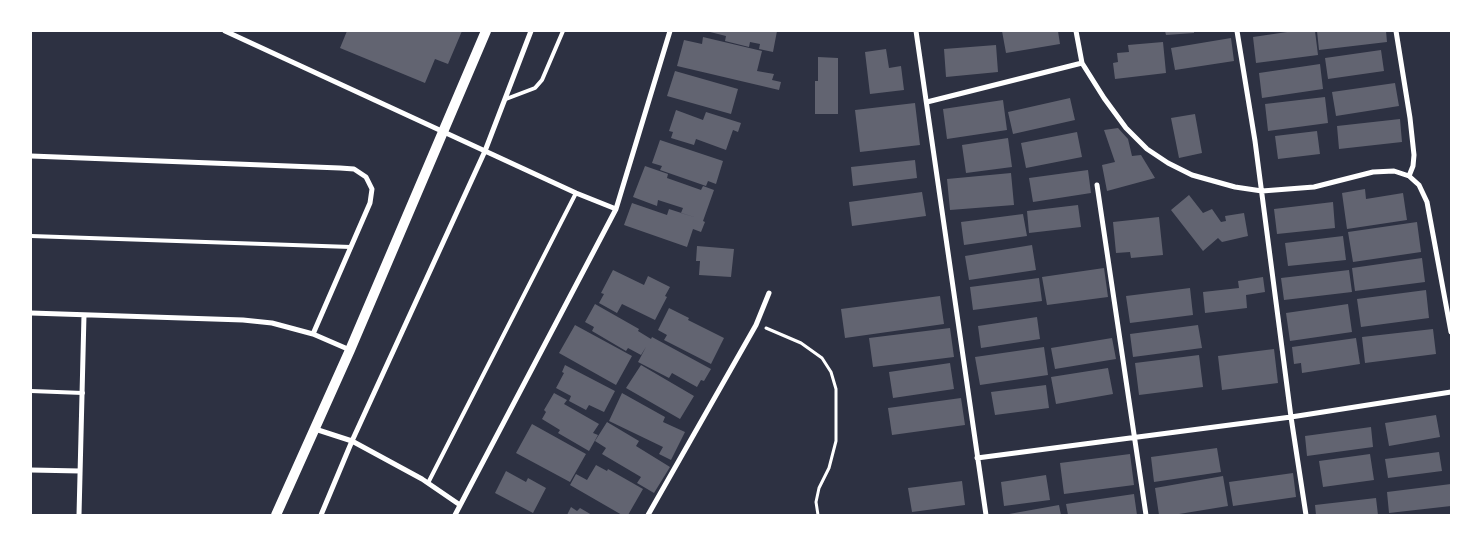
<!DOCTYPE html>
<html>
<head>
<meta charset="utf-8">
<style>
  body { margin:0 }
  #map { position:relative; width:1482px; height:546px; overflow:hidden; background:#2d3142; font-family:"Space Grotesk",sans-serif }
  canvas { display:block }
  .frame { position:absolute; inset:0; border:32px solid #fff; pointer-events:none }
</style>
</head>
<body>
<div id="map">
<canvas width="1482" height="546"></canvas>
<div class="frame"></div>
</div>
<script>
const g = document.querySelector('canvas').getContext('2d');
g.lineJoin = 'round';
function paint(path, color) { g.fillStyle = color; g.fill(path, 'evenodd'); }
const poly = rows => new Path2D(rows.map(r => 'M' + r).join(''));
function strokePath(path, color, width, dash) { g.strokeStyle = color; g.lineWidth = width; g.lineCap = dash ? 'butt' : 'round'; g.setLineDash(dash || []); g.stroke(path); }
paint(poly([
  [347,31,462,31,448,64,435,59,425,83,340,48],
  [706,31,777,31,773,52,759,49,760,44,750,42,749,47,725,41,726,36],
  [1002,31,1058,31,1060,44,1006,53],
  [1165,31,1194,31,1194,33,1166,35],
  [1294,31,1315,31,1318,55,1256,63,1253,37],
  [1317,31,1386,31,1387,42,1319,50],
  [703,37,762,51,757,71,774,74,772,80,781,82,779,90,677,66,684,40,702,44],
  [1231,38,1234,61,1175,70,1171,48],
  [1163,42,1166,73,1115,79,1113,63,1118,62,1117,53,1129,52,1128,45],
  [996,45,998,72,946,77,944,49],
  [886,49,889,68,901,66,904,90,870,94,865,52],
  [1381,50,1384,71,1328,79,1325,58],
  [818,57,838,58,838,114,815,114,815,81,818,81],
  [1320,64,1323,89,1262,98,1259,73],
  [675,71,738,89,731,114,667,96],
  [1395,83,1399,106,1336,116,1332,92],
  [1325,97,1328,123,1268,131,1265,104],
  [1070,98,1075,120,1013,134,1008,112],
  [1003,100,1007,130,947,139,943,109],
  [915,103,920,145,860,152,855,110],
  [676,110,703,120,706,112,741,123,738,132,733,130,726,150,696,139,694,145,671,138,673,132,669,131],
  [1195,114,1202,153,1179,158,1171,118],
  [1400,119,1402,142,1339,149,1337,126],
  [1118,128,1128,139,1132,156,1141,155,1155,178,1107,191,1102,165,1115,162,1104,130],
  [1317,131,1320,154,1278,159,1275,136],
  [1077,132,1082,157,1026,168,1021,143],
  [1008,138,1012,167,966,173,962,145],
  [660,140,723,161,716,184,708,181,706,186,660,170,662,166,652,163],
  [915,160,917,178,853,186,851,167],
  [645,166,668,174,667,178,701,190,703,186,714,190,703,221,705,222,701,232,693,229,687,247,624,225,632,203,667,215,669,209,697,218,681,213,683,208,658,200,657,206,633,197],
  [1088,170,1091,193,1033,202,1029,178],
  [1011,173,1014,205,950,210,947,179],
  [1365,189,1366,199,1403,193,1407,220,1347,229,1342,193],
  [922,192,926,216,852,226,849,202],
  [1189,195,1203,213,1212,209,1221,222,1226,221,1225,216,1244,213,1248,236,1222,242,1218,238,1203,251,1171,210],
  [1333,202,1335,228,1277,234,1274,209],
  [1078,205,1081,227,1029,233,1027,211],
  [1023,214,1027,236,964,245,961,222],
  [1159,217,1163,255,1131,258,1130,252,1116,253,1113,222],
  [1417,222,1421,252,1353,262,1348,232],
  [1343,236,1346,260,1288,266,1285,243],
  [1032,245,1036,270,969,280,965,256],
  [697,246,734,249,731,277,699,275,700,261,696,261],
  [1422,258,1425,282,1355,291,1352,268],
  [1104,268,1108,297,1047,305,1042,277],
  [613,270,644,285,648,276,670,287,665,296,667,297,655,320,622,304,617,313,599,303,604,294,601,293],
  [1349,270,1352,292,1284,300,1281,278],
  [1263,277,1265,292,1246,295,1247,308,1205,313,1203,292,1239,288,1238,281],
  [1039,278,1042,301,973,310,970,287],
  [1190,288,1193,315,1130,323,1126,296],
  [1426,290,1429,318,1361,327,1357,299],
  [940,296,944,324,845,338,841,309],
  [595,304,639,329,638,331,651,339,652,337,711,369,704,381,701,380,697,387,672,373,669,378,638,362,646,347,641,355,628,348,626,351,592,331,594,327,585,322],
  [1348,304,1352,332,1290,341,1286,313],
  [669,308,689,318,688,320,724,338,711,364,664,340,667,335,658,330],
  [1037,317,1040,339,981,348,978,326],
  [575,325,632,356,616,385,559,353],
  [1198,325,1202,348,1133,357,1130,334],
  [950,328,954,357,873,367,869,338],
  [1433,329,1436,354,1365,363,1362,337],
  [1112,338,1116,359,1055,369,1051,348],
  [1356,338,1360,364,1302,373,1301,363,1294,364,1292,347],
  [1044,347,1048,375,980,385,975,357],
  [1274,349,1278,383,1222,390,1218,356],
  [1199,355,1203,387,1139,395,1135,363],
  [950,363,954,389,893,398,889,372],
  [565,365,615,391,604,412,589,405,586,410,569,401,571,396,556,388,564,373,562,372],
  [641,365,694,396,680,419,626,388],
  [1108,368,1113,394,1056,404,1051,377],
  [1046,385,1049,408,995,415,991,392],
  [554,393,567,400,564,404,599,424,593,433,598,435,589,451,558,433,560,430,542,419,546,412,544,410],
  [622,393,665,417,663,422,685,432,671,460,659,454,663,447,609,421],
  [961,398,965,425,892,435,888,408],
  [1436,415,1440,437,1389,446,1385,423],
  [607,422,639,441,636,446,670,467,654,493,637,483,641,477,602,454,606,448,595,441],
  [532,424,586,454,570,482,516,453],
  [1371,427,1373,447,1307,456,1305,436],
  [1217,448,1221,472,1154,482,1151,457],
  [1439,452,1442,471,1388,478,1385,459],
  [1130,454,1134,485,1064,494,1060,463],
  [1370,454,1374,480,1323,487,1319,461],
  [596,465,607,471,608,469,643,489,628,515,622,515,570,485,576,474,587,480],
  [506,471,526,482,528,478,546,488,533,513,495,493],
  [1293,473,1296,497,1233,506,1229,482],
  [1046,475,1050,500,1004,506,1001,482],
  [1223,476,1228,506,1173,515,1159,515,1155,488],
  [962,481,965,505,912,512,908,488],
  [1451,484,1451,506,1389,513,1387,492],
  [1134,494,1137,515,1068,515,1066,504],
  [1376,498,1378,515,1316,515,1315,505],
  [1059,505,1061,515,1009,515,1009,514],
  [571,507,577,511,580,508,592,515,567,515]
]), '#626471');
strokePath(poly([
  [766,328,801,343,822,358,831,372,836,389,836,441,829,468,819,488,816,502,818,515]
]), '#fff', 3);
strokePath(poly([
  [506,99,535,88,542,80,563,31],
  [31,236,351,247],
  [31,391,83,393],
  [428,483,576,193]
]), '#fff', 4);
strokePath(poly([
  [225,31,576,193,616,209],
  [916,31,986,515],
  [1076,31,1082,63],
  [1237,31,1255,141,1291,417,1306,515],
  [1396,31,1410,118,1414,155,1413,166,1409,176,1419,185,1427,202,1451,332],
  [927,102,1082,63,1104,98,1126,128,1147,149,1168,163,1192,175,1235,187,1262,191,1314,187,1373,172,1394,171,1409,176],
  [31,156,340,168,354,169,366,177,372,189,370,203,313,334],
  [1097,185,1146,515],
  [31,313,243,320,272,323,313,334,350,350],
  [315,429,352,441,422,479,460,505],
  [977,458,1291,417,1451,392],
  [31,470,80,471],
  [79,515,84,315],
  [321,515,352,441,485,151,531,31],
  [455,515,616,209,670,31],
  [648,515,756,325,769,293]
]), '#fff', 5);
strokePath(poly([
  [276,515,350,350,486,31]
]), '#fff', 10);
</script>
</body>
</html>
